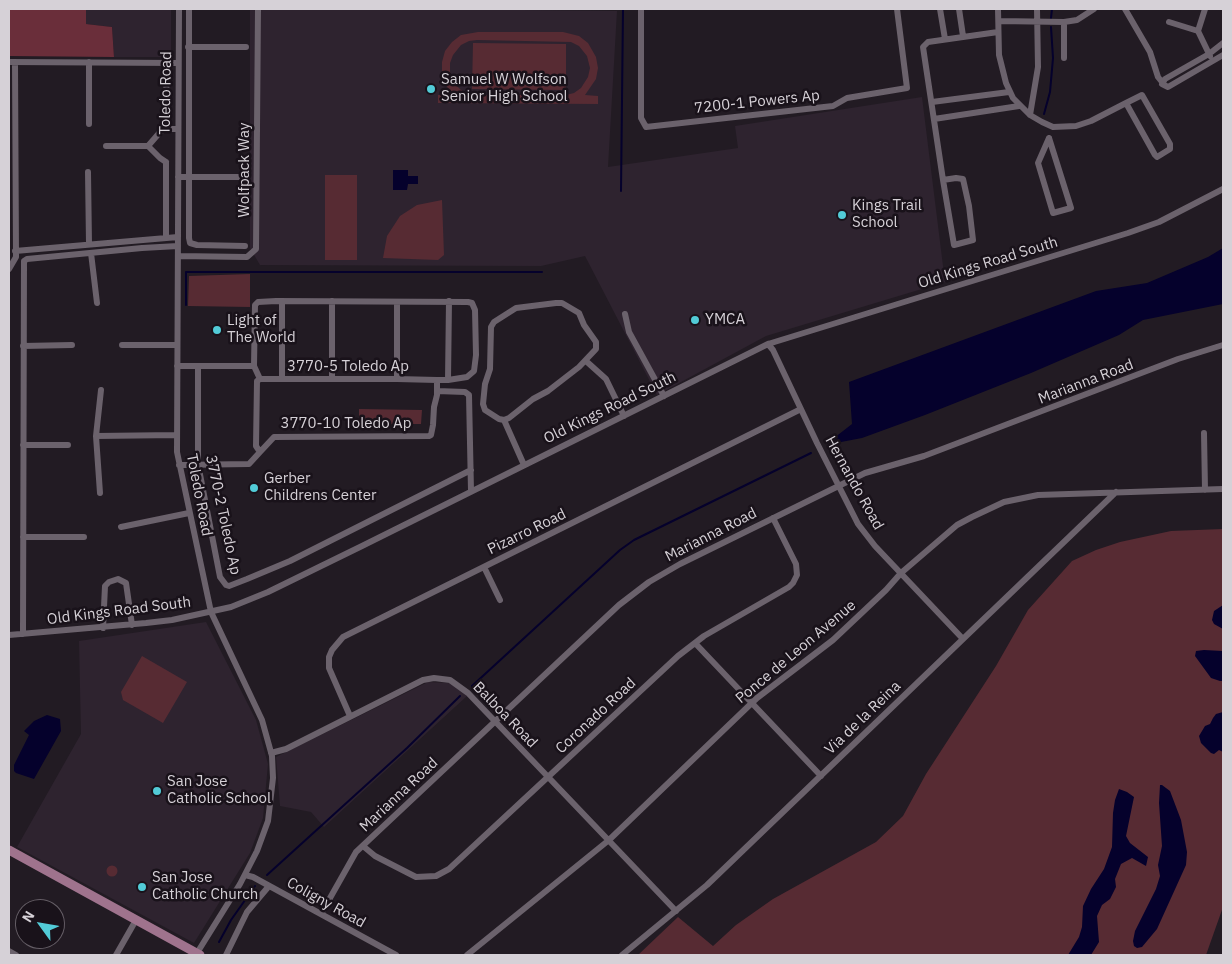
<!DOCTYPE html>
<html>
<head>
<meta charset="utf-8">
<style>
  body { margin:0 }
  #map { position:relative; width:1232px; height:964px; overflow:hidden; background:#221b23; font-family:"IBM Plex Sans",sans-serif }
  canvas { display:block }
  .frame { position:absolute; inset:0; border:10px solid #d6d1d7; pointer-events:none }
  .north { position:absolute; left:15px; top:899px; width:50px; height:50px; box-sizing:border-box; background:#19121a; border:1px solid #655e66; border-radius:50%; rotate:302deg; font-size:14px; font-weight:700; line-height:20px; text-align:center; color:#d6d1d7 }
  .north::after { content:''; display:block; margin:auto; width:18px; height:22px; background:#52cbd7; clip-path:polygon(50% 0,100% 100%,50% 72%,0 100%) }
</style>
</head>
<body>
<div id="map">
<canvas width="1232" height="964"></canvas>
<div class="frame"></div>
<div class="north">N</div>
</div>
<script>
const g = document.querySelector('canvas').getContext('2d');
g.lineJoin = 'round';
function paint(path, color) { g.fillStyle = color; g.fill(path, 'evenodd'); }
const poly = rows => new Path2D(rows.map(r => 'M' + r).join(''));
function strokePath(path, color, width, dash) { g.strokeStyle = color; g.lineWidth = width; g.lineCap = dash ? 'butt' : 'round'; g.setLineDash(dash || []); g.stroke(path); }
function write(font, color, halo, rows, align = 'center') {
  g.font = font + ' "IBM Plex Sans",sans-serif'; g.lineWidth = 5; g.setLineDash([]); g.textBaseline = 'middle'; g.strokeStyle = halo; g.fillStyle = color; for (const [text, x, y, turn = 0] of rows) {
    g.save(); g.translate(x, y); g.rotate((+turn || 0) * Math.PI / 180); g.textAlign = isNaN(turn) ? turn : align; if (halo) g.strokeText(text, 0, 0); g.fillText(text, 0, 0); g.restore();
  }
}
paint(poly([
  [86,9,171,9,171,57,114,57,112,27,86,24],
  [250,9,525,9,525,10,617,11,608,167,738,148,735,126,922,97,945,282,766,336,657,395,585,256,541,266,260,265,250,248],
  [206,622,256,720,268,764,263,818,250,853,194,943,17,847,81,734,79,641],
  [428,682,451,683,467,696,324,827,311,812,280,806,276,757]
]), '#2e232f');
paint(poly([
  [478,32,563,32,579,36,588,43,596,57,598,68,596,79,585,95,598,96,598,104,438,103,438,95,453,95,445,84,442,73,442,62,445,51,452,42,461,35],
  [477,40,571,42,579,46,587,56,590,68,588,77,581,88,574,93,566,95,477,95,468,94,461,90,455,84,450,72,450,63,453,55,461,45,469,41],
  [473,43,566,44,566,90,472,89],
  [325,175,357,175,357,260,325,260],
  [442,200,444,255,438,260,383,258,387,236,400,216,417,205],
  [250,274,250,307,188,306,189,276],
  [359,409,422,410,421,424,359,424],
  [1223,529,1223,907,1206,955,638,955,678,917,713,946,736,925,773,899,876,842,903,816,926,774,996,666,1028,610,1072,561,1096,550,1120,542,1171,531],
  [142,656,187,682,163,723,123,700,121,692],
  '106.5 871a5.5 5.5 0 1 1 11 0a5.5 5.5 0 1 1-11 0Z'
]), '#572b33');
paint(poly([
  [9,9,86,9,86,24,112,27,114,57,9,56]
]), '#6a2e3a');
paint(poly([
  [393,170,408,170,408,176,418,176,418,184,408,184,407,190,393,190],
  [1223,248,1223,304,1143,320,1119,335,1031,373,925,415,862,438,841,442,833,441,834,438,852,424,849,382,1096,291,1147,283,1208,257],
  [1223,605,1223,629,1214,624,1212,620,1214,611],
  [1204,650,1223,651,1223,681,1220,681,1211,678,1195,656,1196,651],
  [1223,712,1223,752,1219,750,1214,754,1211,753,1201,743,1199,736,1205,726,1210,724,1213,718,1216,714],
  [47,715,60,719,61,731,34,779,16,773,14,771,14,765,29,735,24,731,34,721],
  [1160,785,1162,785,1170,791,1181,820,1187,852,1186,865,1157,929,1142,947,1137,948,1134,946,1133,941,1135,931,1156,889,1160,876,1158,865,1162,846,1159,803],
  [1119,789,1127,792,1134,797,1126,836,1130,843,1148,857,1146,866,1132,858,1121,864,1115,879,1116,887,1110,899,1102,905,1097,916,1099,942,1091,955,1068,955,1079,937,1082,927,1083,906,1091,889,1104,869,1112,847,1113,813,1115,800]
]), '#05012c');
strokePath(poly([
  [1051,18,1052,9],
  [1044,114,1050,92,1053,58,1051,27],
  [621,191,623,9],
  [186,305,186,272,542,272],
  [472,686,620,550,634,540,811,453],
  [267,875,407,748,460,696],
  [219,942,231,920,255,886]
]), '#05012c', 2);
strokePath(poly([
  [179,9,177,452,211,612,262,720,272,756,273,778,268,821,257,851,240,884,197,953],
  [189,9,189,238,190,243,197,245,245,246],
  [641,9,641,118,646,127,833,106,847,98,907,88,897,9],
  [940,9,945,39],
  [959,9,963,36],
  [998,9,999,55,1006,83,1013,98,1030,115,1042,122,1053,127,1076,126,1091,121,1126,103,1142,95,1170,144,1170,149,1157,157,1155,155,1126,103],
  [1125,9,1150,52,1158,77,1162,82],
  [1205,9,1198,31,1210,56],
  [999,21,1064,22,1077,20,1094,9],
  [1169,22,1198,31],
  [1223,43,1209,54,1165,79,1162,84,1168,87,1223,55],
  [188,47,246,47],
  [1064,58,1064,22],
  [9,62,178,63],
  [166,64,167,129],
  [932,102,1009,92],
  [1030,115,1038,67,1037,9],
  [934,119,1019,106],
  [89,124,89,62],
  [1049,138,1071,208,1053,213,1038,163,1049,138],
  [106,146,148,146],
  [148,146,161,131,167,129,178,129],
  [148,146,160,158,166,162],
  [88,172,89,244],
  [178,177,245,177],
  [956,178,963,179,969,206,973,240,954,245,943,180,956,178],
  [943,180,923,47,928,42,998,32],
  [166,238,166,162],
  [15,251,178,237],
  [91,253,97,303],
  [178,256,247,257,256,249,258,9],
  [9,269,16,257,15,62],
  [556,303,562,303,579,313,584,325,596,342,596,349,579,367,548,391,533,399,509,418,504,420,499,419,485,410,483,404,485,384,490,369,491,327,494,322,516,308,556,303],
  [625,314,629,332,664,396],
  [768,344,773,350,817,443,858,524,875,546,963,639],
  [122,345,177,345],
  [23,346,72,345],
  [586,361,606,379,624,416],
  [177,366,198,366],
  [254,366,198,366,198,464,220,577,226,585,229,586,247,579,290,561,471,470],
  [260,379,397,379,437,380,448,380,467,377,474,371,476,355,475,310,472,303,468,302,276,301,258,302,255,305,254,366,260,379,257,381,256,446,260,452,274,437,429,436,431,435,433,425,434,407,437,395,437,380],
  [282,379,282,301],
  [332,379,332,301],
  [397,379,397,302],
  [448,380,449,301],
  [437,391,465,392,469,395,471,491],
  [504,420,524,465],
  [1204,433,1205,490],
  [96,436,177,435],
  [23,445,68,445],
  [179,465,249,464,260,452],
  [100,493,96,436,101,390],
  [121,527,189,513],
  [23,537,84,537],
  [484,567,500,600],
  [103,628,105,586,109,582,118,579,126,583,132,625],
  [23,634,24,261,27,259,142,248,178,246],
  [9,635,146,623,172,620,231,607,268,592,362,546,768,344,1128,233,1159,222,1223,189],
  [695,643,821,776],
  [350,716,329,668,329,657,332,650,343,637,801,409],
  [271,753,286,749,423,680,434,678,450,680,468,693,676,911],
  [363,846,375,856,416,877,436,876,449,869,678,656,704,636,789,587,793,583,797,575,796,564,773,518],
  [245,875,253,877,396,955],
  [321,914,356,852,619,605,649,582,680,564,865,473,924,456,1178,359,1223,345],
  [9,951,16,955],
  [116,955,136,920],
  [226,955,247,912,269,886],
  [467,955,609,840,757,698,833,640,886,590,901,573,957,525,972,517,1004,502,1038,495,1223,489],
  [622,955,707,885,1116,492]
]), '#6b626c', 6);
strokePath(poly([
  [9,850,200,955]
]), '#9f738d', 9);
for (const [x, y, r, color] of [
  [431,89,5,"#52cbd7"],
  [842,215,5,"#52cbd7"],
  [695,320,5,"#52cbd7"],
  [217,330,5,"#52cbd7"],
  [254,488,5,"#52cbd7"],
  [157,791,5,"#52cbd7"],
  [142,887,5,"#52cbd7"]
]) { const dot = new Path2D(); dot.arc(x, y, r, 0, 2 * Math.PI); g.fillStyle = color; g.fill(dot); strokePath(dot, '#19121a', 2); }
write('15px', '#d6d1d7', '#19121a', [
  ["Samuel W Wolfson",441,80],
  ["Senior High School",441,97],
  ["Kings Trail",852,206],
  ["School",852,223],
  ["YMCA",705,320],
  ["Light of",227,321],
  ["The World",227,338],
  ["Gerber",264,479],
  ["Childrens Center",264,496],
  ["San Jose",167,782],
  ["Catholic School",167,799],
  ["San Jose",152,878],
  ["Catholic Church",152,895]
], 'left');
write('15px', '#d6d1d7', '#19121a', [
  ["Toledo Road",166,93,-89],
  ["7200-1 Powers Ap",757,102,-6],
  ["Wolfpack Way",245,170,-90],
  ["Old Kings Road South",988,263,-17],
  ["3770-5 Toledo Ap",348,367],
  ["Marianna Road",1086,382,-21],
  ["Old Kings Road South",610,408,-26],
  ["3770-10 Toledo Ap",346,424],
  ["Hernando Road",854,483,61],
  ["Toledo Road",199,495,79],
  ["3770-2 Toledo Ap",223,515,78],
  ["Pizarro Road",527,532,-26],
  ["Marianna Road",711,535,-27],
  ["Old Kings Road South",119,611,-7],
  ["Ponce de Leon Avenue",796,652,-40],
  ["Balboa Road",505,715,46],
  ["Coronado Road",596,716,-43],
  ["Via de la Reina",863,718,-44],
  ["Marianna Road",399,795,-43],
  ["Coligny Road",326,903,29]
]);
</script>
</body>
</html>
